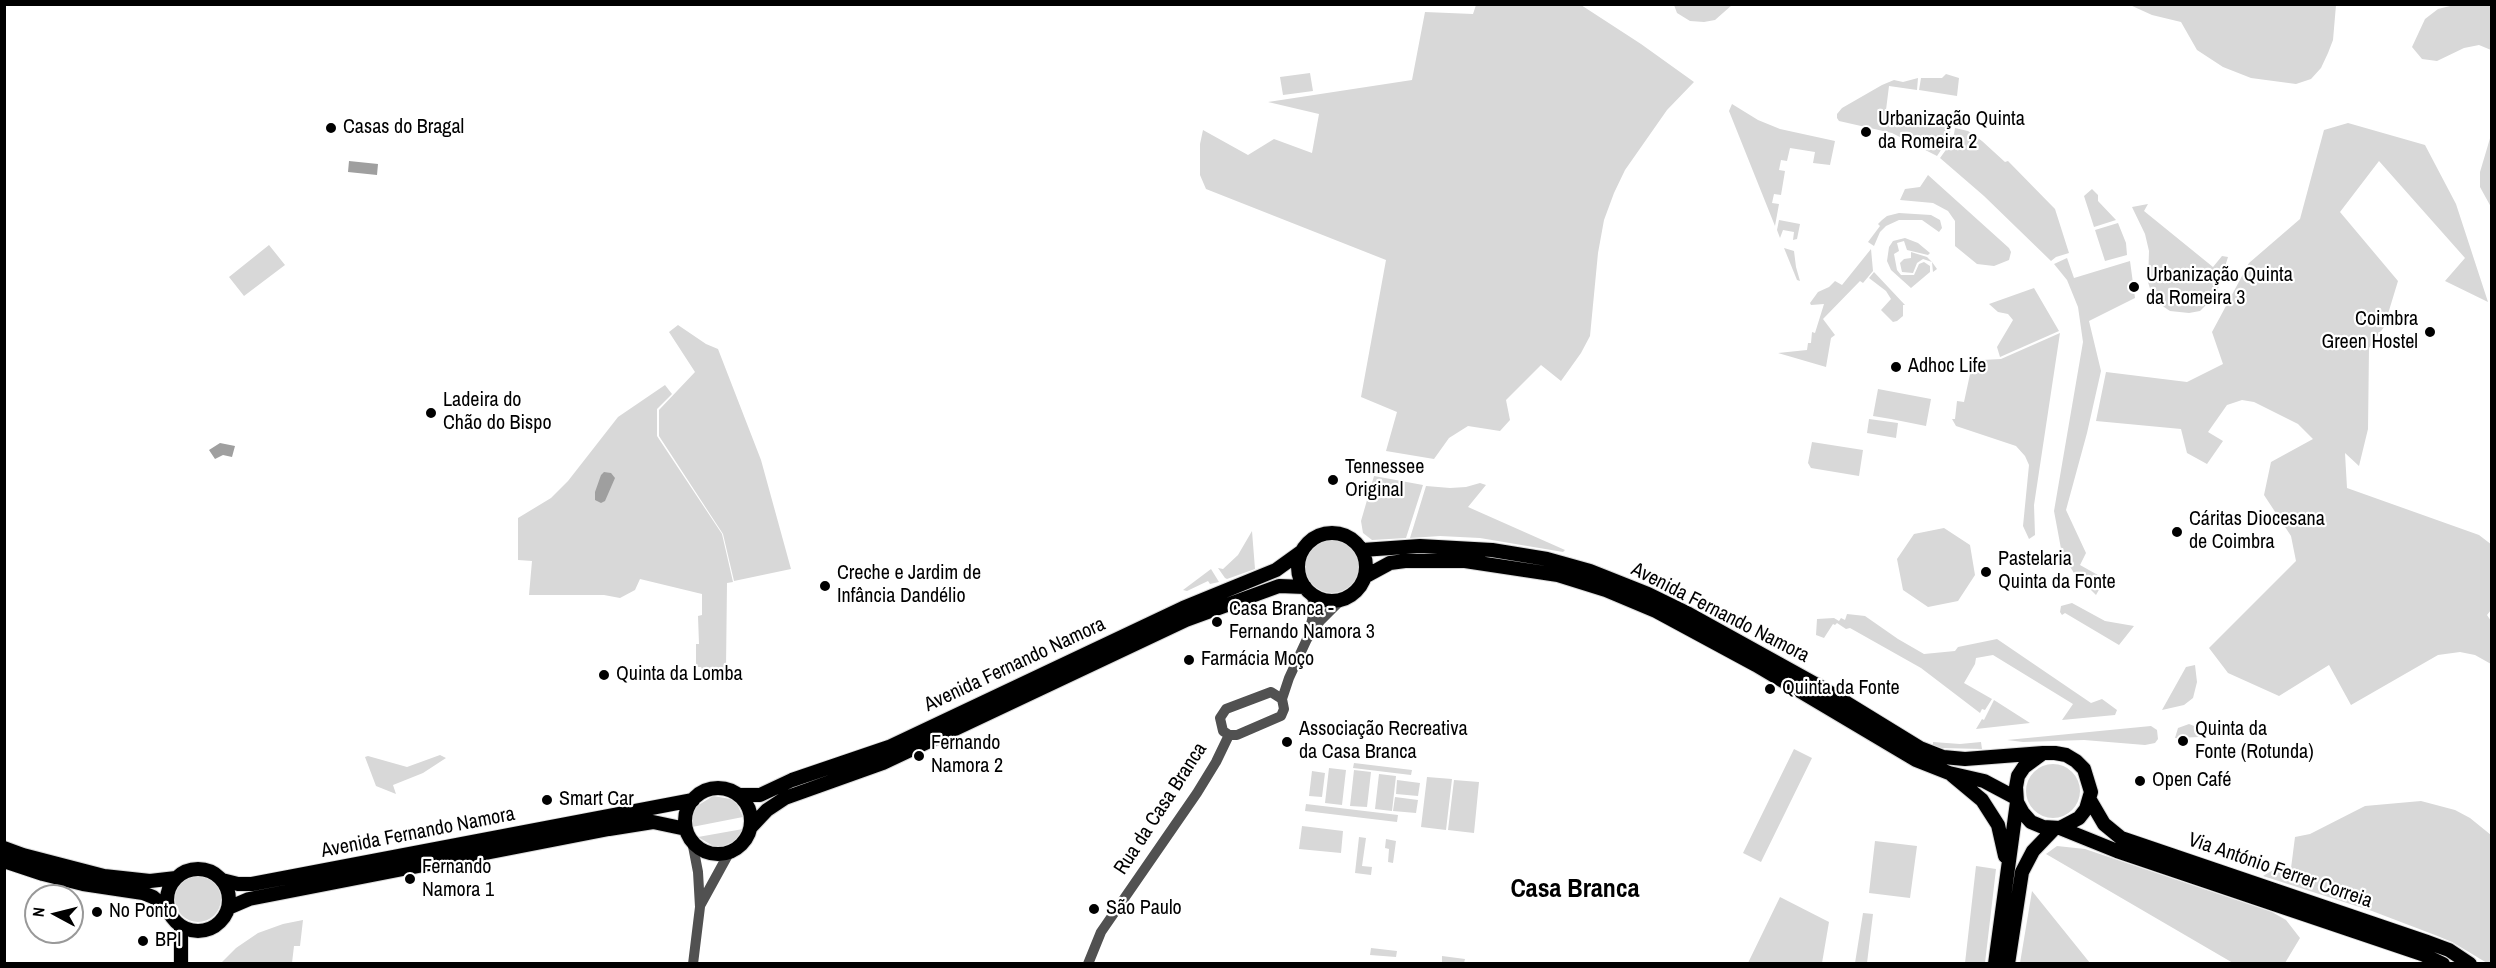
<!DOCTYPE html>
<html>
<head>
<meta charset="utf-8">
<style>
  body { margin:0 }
  #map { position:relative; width:2496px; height:968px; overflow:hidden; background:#fff; font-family:"Archivo Narrow",sans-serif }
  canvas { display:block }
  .frame { position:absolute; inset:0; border:6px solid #000; pointer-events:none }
  .north { position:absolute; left:24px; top:884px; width:60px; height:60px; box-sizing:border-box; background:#fff; border:2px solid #999; border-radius:50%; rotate:277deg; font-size:16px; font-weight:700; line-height:24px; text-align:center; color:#000 }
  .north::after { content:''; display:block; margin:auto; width:21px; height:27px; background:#000; clip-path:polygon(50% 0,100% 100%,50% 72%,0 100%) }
</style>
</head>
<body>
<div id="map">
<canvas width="2496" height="968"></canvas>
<div class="frame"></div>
<div class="north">N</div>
</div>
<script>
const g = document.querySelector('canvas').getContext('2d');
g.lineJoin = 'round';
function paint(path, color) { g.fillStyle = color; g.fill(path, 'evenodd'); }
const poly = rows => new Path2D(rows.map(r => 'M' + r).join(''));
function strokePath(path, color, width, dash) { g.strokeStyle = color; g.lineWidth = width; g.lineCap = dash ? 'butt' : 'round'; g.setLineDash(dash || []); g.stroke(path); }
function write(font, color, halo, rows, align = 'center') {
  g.font = font + ' "Archivo Narrow",sans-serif'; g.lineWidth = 4.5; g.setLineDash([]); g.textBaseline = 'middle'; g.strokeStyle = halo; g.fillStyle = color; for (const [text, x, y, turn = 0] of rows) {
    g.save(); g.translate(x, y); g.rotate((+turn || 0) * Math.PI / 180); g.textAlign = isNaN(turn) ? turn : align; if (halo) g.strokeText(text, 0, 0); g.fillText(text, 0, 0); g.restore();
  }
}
paint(poly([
  [1476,5,1581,5,1641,44,1694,82,1667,110,1625,170,1614,193,1604,220,1598,253,1590,336,1581,353,1561,381,1541,365,1506,400,1510,420,1500,431,1468,426,1449,438,1434,459,1386,451,1397,412,1361,397,1386,260,1206,189,1200,175,1200,144,1203,130,1248,155,1274,139,1312,153,1319,114,1268,102,1412,80,1425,12,1473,14],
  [1674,5,1674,4,1732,5,1715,20,1704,22,1690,21,1677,13],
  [2130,5,2336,5,2333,40,2328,53,2321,68,2311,79,2296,84,2251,78,2223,67,2197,50,2181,22,2152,15],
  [2454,5,2491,5,2491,50,2479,45,2464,48,2437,61,2422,59,2412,47,2425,19,2438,9],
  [1310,73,1313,91,1283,95,1280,77],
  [1946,74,1959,78,1957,96,1919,90,1921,78,1942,78],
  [1918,78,1917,90,1889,86,1885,118,1951,127,1949,138,1937,156,1892,133,1839,121,1837,118,1837,114,1842,108,1882,85,1894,80,1903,82],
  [1732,104,1758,120,1780,129,1835,141,1830,165,1813,163,1815,152,1790,148,1787,161,1781,160,1779,170,1785,171,1781,195,1774,194,1772,203,1779,204,1775,226,1729,111],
  [2348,123,2425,145,2456,204,2488,302,2445,281,2465,258,2379,161,2340,212,2398,281,2384,327,2369,348,2368,429,2359,466,2345,453,2347,488,2479,535,2492,545,2491,610,2487,615,2491,621,2491,664,2475,655,2460,652,2438,655,2351,705,2329,665,2279,696,2228,673,2209,648,2296,561,2291,536,2264,495,2271,462,2313,439,2298,424,2254,402,2242,400,2227,405,2208,432,2223,441,2207,464,2187,453,2181,429,2096,421,2106,372,2187,382,2223,364,2212,332,2249,263,2300,219,2324,130],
  [1955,128,1968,131,1982,141,2005,162,2008,161,2055,209,2069,253,2056,257,2051,261,1984,196,1940,158,1953,140],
  [2491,135,2491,207,2480,187,2480,172],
  [1928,175,2009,248,2011,252,2009,260,1994,266,1977,264,1955,246,1955,221,1948,211,1933,203,1900,200,1905,189,1920,187],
  [2092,189,2098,195,2098,201,2116,220,2094,227,2084,196],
  [2148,204,2144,211,2213,267,2222,256,2228,257,2216,295,2200,311,2189,313,2170,311,2155,301,2152,295,2148,282,2149,251,2145,234,2132,207],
  [1899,213,1931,215,1940,220,1942,228,1939,232,1922,220,1899,220,1886,226,1880,232,1874,246,1868,242,1880,226,1878,224,1882,220,1887,216],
  [1779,220,1800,224,1797,239,1793,240,1794,232,1783,230,1780,238,1777,230],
  [2118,223,2126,243,2127,255,2105,261,2095,230],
  [1905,238,1918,243,1930,253,1928,255,1907,250,1904,241,1897,243,1899,251,1894,254,1897,270,1901,275,1914,275,1919,264,1924,262,1930,266,1930,272,1911,288,1891,270,1887,261,1889,247,1893,241],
  [269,245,285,265,244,296,229,277],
  [1784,248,1794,251,1796,267,1800,281,1797,280],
  [1871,249,1873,271,1863,283,1860,281,1823,319,1835,335,1831,338,1826,367,1778,353,1807,350,1808,343,1811,343,1812,332,1815,333,1824,304,1811,305,1810,303,1818,292,1829,287,1835,281,1842,285],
  [1911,252,1927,257,1932,262,1937,269,1933,272,1932,262,1923,259,1917,263,1913,273,1902,272,1900,263,1904,259,1911,258],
  [2067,258,2074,278,2130,261,2135,298,2089,321,2101,371,2087,433,2066,510,2086,553,2080,565,2105,579,2096,595,2074,573,2062,554,2054,511,2083,342,2078,307,2067,280,2054,264],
  [1874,272,1905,305,1903,305,1903,316,1897,321,1893,322,1881,310,1891,299,1886,291,1869,278],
  [2034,288,2059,331,2000,357,1997,347,2013,320,2008,314,1998,312,1989,304],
  [678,325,706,344,718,349,761,460,791,569,734,581,723,534,659,436,659,410,695,372,669,332],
  [2060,333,2034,505,2035,535,2029,539,2023,526,2029,465,2025,456,2016,446,1956,426,1952,419,1955,419,1957,401,1964,402,1972,365,1975,366,1982,360,2001,359],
  [665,385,672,394,657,409,657,436,722,534,733,582,727,583,726,668,702,669,701,667,696,667,696,644,699,644,698,616,702,615,702,594,640,579,635,590,620,598,604,595,529,595,532,561,518,560,518,518,551,498,568,481,618,417],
  [1878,389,1931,399,1926,426,1891,419,1893,404,1891,419,1873,416],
  [1869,419,1898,423,1896,438,1867,433],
  [1812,442,1863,450,1859,476,1811,468,1808,463],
  [1374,476,1423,485,1406,538,1372,540,1363,533,1361,521],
  [1480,483,1486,485,1468,507,1565,550,1563,552,1480,538,1440,536,1410,538,1426,486,1450,488,1466,487],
  [1944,528,1970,545,1975,575,1958,601,1928,607,1903,590,1897,559,1914,534],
  [1252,531,1255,569,1227,579,1225,578,1218,568,1223,569,1238,555],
  '1305 566a27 27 0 1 1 54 0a27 27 0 1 1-54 0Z',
  [1211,569,1219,582,1210,584,1208,581,1187,591,1183,590],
  [2072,603,2105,621,2134,626,2119,645,2065,613,2062,615,2060,612,2061,606],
  [1847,614,1865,616,1898,639,1924,654,1955,651,1958,647,1997,639,2091,703,2102,699,2117,710,2115,715,2062,720,2073,704,1993,655,1976,658,1975,664,1964,683,1992,699,1985,710,1982,709,1980,713,1921,668,1850,628,1846,629,1837,623,1835,625,1833,624,1824,638,1816,635,1817,619,1834,618,1839,621,1841,618,1845,620],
  [2195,665,2197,682,2193,698,2184,705,2162,710,2186,667],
  [1994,700,2030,723,1976,729,1982,719,1984,720],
  [2189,724,2194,726,2199,737,2175,738,2178,728],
  [2151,726,2157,730,2158,739,2155,743,2145,745,2084,740,2023,742,2007,740],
  [1933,742,1960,744,1981,742,1982,749,1941,748,1933,745],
  [1794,749,1812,758,1761,862,1743,853],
  [440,755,446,758,423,773,393,785,396,794,376,786,365,757,368,756,407,767],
  [1354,763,1412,770,1411,775,1353,768],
  '2026 791a27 27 0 1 1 54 0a27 27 0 1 1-54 0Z',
  [1329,768,1346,770,1342,805,1325,803],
  [1354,770,1371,772,1367,807,1350,806],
  [1312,771,1325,773,1322,797,1309,796],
  [1379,774,1396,776,1392,811,1375,809],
  [1427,777,1452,779,1446,830,1421,827],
  [1397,780,1420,783,1418,796,1396,794],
  [1454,780,1479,782,1474,833,1448,830],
  [713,796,731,799,737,804,743,817,692,827,693,813,697,806],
  [1395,797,1418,800,1416,813,1393,811],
  [2421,801,2455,810,2470,818,2491,835,2491,963,2487,963,2452,942,2435,935,2372,911,2263,876,2273,870,2290,876,2295,837,2310,834,2365,806],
  [1306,804,1398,815,1397,822,1305,811],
  [1302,826,1343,831,1341,853,1299,849],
  [743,829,735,841,721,847,713,846,698,837],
  [1359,837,1366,838,1362,866,1372,867,1371,875,1355,873],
  [1386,839,1396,841,1393,863,1388,862,1389,849,1385,848],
  [1875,841,1917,846,1910,898,1869,893],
  [2057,846,2085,849,2272,912,2286,920,2300,938,2285,963,2233,963,2046,854],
  [1976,866,1996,869,1985,963,1965,963],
  '175 899a23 23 0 1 1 46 0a23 23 0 1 1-46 0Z',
  [2032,891,2090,963,2020,963],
  [1780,897,1829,922,1822,963,1748,963],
  [1863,913,1873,914,1867,963,1855,963],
  [303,920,300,946,294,946,292,963,221,963,236,948,258,933,283,924],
  [1371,948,1397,951,1396,957,1370,955],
  [1442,956,1465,959,1464,963,1442,963]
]), '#d8d8d8');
paint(poly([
  [349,161,378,164,377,175,348,172],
  [220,443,235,446,232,457,223,455,215,459,209,450],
  [604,472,611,473,615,478,605,501,601,503,595,500,595,492,601,475]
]), '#9f9f9f');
const major = poly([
  '1298 567a34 34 0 1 1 68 0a34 34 0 1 1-68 0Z',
  [1362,550,1420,546,1492,550,1547,559,1590,571,1648,594,1689,614,1819,686,1920,748,1943,757,1965,759,2043,753,2055,753,2066,755,2076,761,2084,769,2091,792,2086,809,2079,818,2060,828,2043,827,2031,822,2023,813,2017,802,2016,787,2018,776,2024,767,2043,753],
  [1366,576,1390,563,1405,561,1465,561,1558,575,1606,590,1656,611,1756,665,1916,760,1949,773,1984,781,2016,798],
  [1952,775,1982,800,1998,825,2005,856],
  '685 821a33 33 0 1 1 66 0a33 33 0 1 1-66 0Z',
  [739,795,760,795,792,780,889,747,1183,608,1276,570,1301,552],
  [2090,800,2104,824,2121,838,2427,942,2449,950,2470,964],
  [751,827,767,810,785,798,883,763,1186,620,1279,586,1305,587],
  [2060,828,2117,851,2422,954,2443,964],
  [4,848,23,855,104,876,150,881,176,878],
  [4,861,43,874,83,884,143,893,153,897,169,911],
  '167 900a31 31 0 1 1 62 0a31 31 0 1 1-62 0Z',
  [222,880,238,884,252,884,693,800],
  [228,908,249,899,609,829,653,822,686,829],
  [181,926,181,964],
  [1995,964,2017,802],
  [2008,964,2022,872,2033,851,2055,828]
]);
strokePath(major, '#dbdbdb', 16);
strokePath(poly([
  [1309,632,1314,612,1312,594],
  [1271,692,1282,699,1284,709,1281,716,1237,735,1229,735,1223,731,1220,718,1226,709,1271,692],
  [1282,699,1289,678,1307,639,1320,621,1341,600],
  [692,841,698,872,700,907,693,964],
  [701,904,729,853],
  [1088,964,1101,932,1197,793,1216,762,1229,735]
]), '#515151', 10);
strokePath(major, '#000', 14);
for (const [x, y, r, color] of [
  [331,128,6,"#000"],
  [1866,132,6,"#000"],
  [2134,287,6,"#000"],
  [2430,332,6,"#000"],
  [1896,367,6,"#000"],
  [431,413,6,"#000"],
  [1333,480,6,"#000"],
  [2177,532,6,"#000"],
  [1986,572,6,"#000"],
  [825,586,6,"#000"],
  [1217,622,6,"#000"],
  [1189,660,6,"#000"],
  [604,675,6,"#000"],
  [1770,689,6,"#000"],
  [2183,741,6,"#000"],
  [1287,742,6,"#000"],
  [919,756,6,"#000"],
  [2140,781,6,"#000"],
  [547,800,6,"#000"],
  [410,879,6,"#000"],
  [1094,909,6,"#000"],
  [97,912,6,"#000"],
  [143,941,6,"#000"]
]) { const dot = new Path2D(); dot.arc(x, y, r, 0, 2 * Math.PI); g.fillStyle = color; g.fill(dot); strokePath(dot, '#fff', 2); }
write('20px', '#000', '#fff', [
  ["Urbanização Quinta",1878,120],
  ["da Romeira 2",1878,143],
  ["Casas do Bragal",343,128],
  ["Urbanização Quinta",2146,276],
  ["da Romeira 3",2146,299],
  ["Coimbra",2418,320,"right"],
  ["Green Hostel",2418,343,"right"],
  ["Adhoc Life",1908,367],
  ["Ladeira do",443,401],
  ["Chão do Bispo",443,424],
  ["Tennessee",1345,468],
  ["Original",1345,491],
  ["Cáritas Diocesana",2189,520],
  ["de Coimbra",2189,543],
  ["Pastelaria",1998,560],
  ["Quinta da Fonte",1998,583],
  ["Creche e Jardim de",837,574],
  ["Infância Dandélio",837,597],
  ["Casa Branca -",1229,610],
  ["Fernando Namora 3",1229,633],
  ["Farmácia Moço",1201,660],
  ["Quinta da Lomba",616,675],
  ["Quinta da Fonte",1782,689],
  ["Associação Recreativa",1299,730],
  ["da Casa Branca",1299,753],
  ["Quinta da",2195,730],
  ["Fonte (Rotunda)",2195,753],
  ["Fernando",931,744],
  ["Namora 2",931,767],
  ["Open Café",2152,781],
  ["Smart Car",559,800],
  ["Fernando",422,868],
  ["Namora 1",422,891],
  ["São Paulo",1106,909],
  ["No Ponto",109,912],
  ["BPI",155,941]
], 'left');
write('20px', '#000', '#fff', [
  ["Avenida Fernando Namora",1720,613,27],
  ["Avenida Fernando Namora",1015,665,-25],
  ["Rua da Casa Branca",1161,809,-57],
  ["Avenida Fernando Namora",418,833,-11],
  ["Via António Ferrer Correia",2280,871,19]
]);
write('bold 26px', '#000', '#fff', [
  ["Casa Branca",1575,890]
]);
</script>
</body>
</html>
